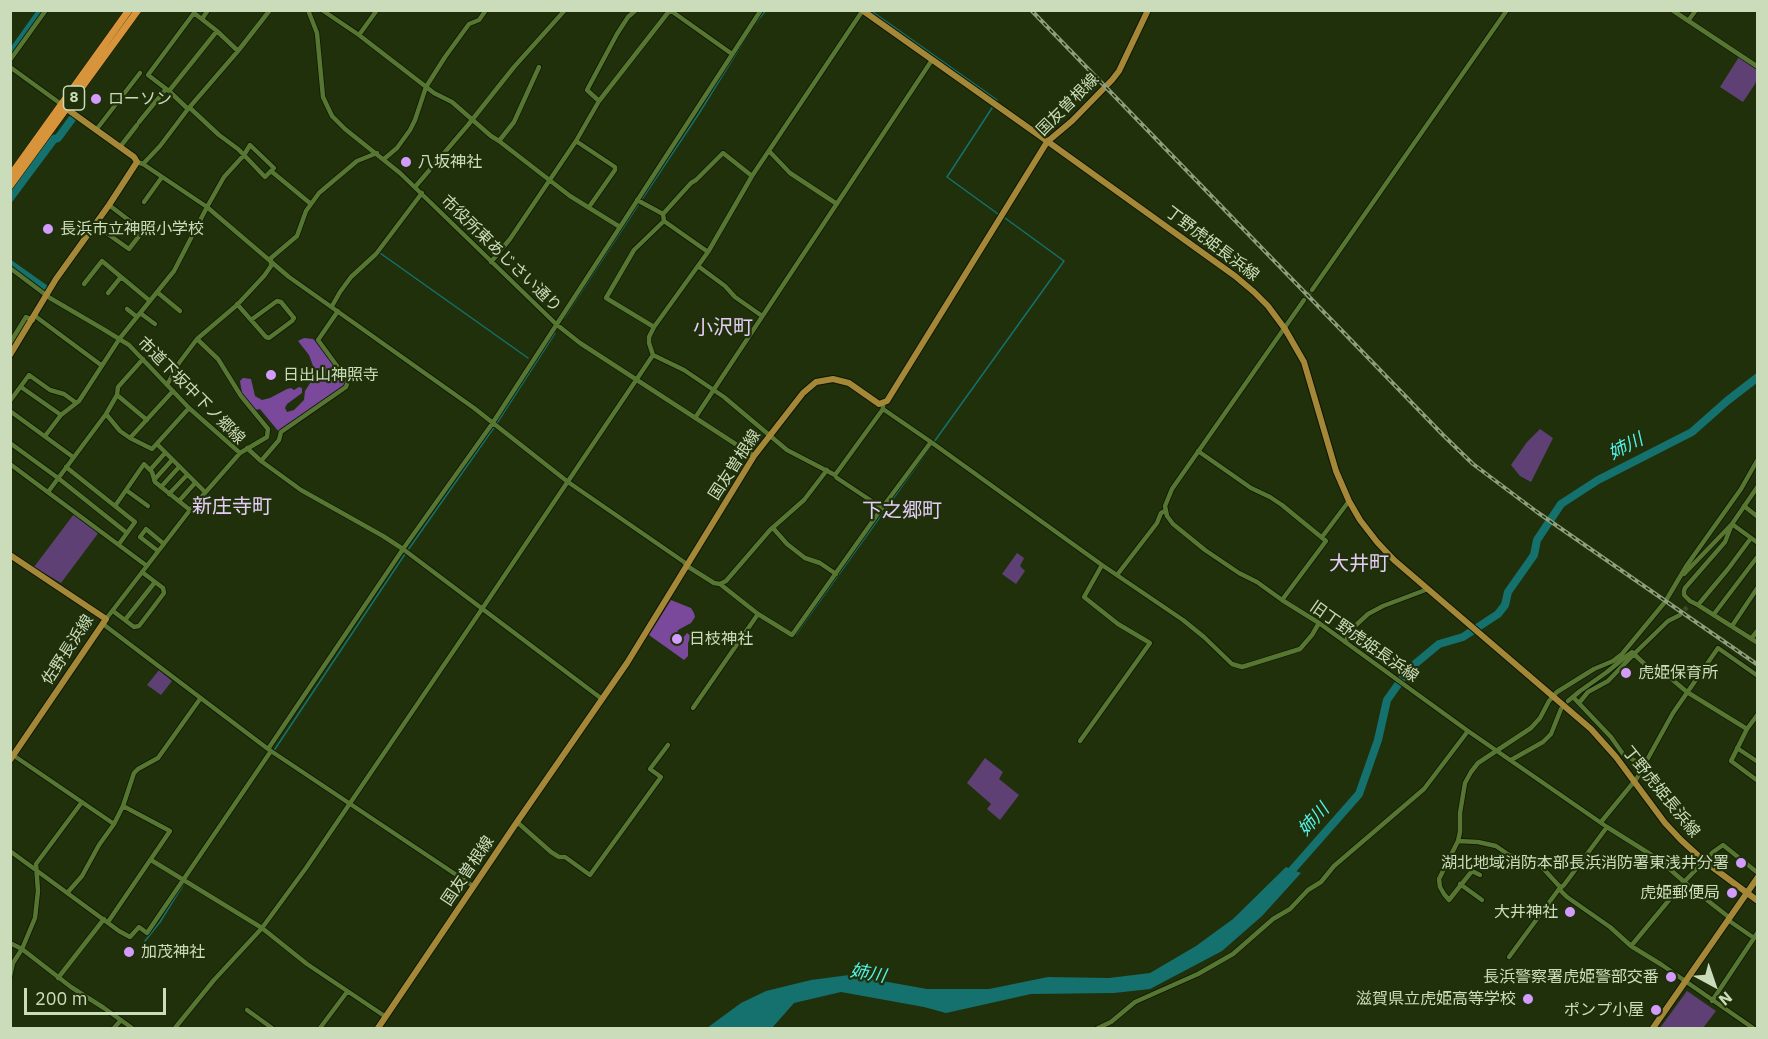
<!DOCTYPE html>
<html>
<head>
<meta charset="utf-8">
<style>
  body { margin:0 }
  #map { position:relative; width:1768px; height:1039px; overflow:hidden; background:#20300b; font-family:"IBM Plex Sans",sans-serif }
  canvas { display:block }
  .frame { position:absolute; inset:0; border:12px solid #cadcb9; pointer-events:none }
  .north { position:absolute; left:1684px; top:955px; width:60px; height:60px; -webkit-text-stroke:4px #20300b; paint-order:stroke; rotate:140deg; font-size:16px; font-weight:700; line-height:24px; text-align:center; color:#cadcb9 }
  .north::after { content:''; display:block; margin:auto; width:21px; height:27px; background:#cadcb9; clip-path:polygon(50% 0,100% 100%,50% 72%,0 100%) }
  .scale { position:absolute; left:24px; top:988px; width:142px; height:27px; box-sizing:border-box; border:3px solid #cadcb9; border-top:0; padding-left:8px; font-size:18px; line-height:21px; white-space:nowrap; color:#cadcb9; -webkit-text-stroke:4px #20300b; paint-order:stroke }
</style>
</head>
<body>
<div id="map">
<canvas width="1768" height="1039"></canvas>
<div class="frame"></div>
<div class="north">N</div>
<div class="scale">200 m</div>
</div>
<script>
const g = document.querySelector('canvas').getContext('2d');
g.lineJoin = 'round';
function paint(path, color) { g.fillStyle = color; g.fill(path, 'evenodd'); }
const poly = rows => new Path2D(rows.map(r => 'M' + r).join(''));
function strokePath(path, color, width, dash) { g.strokeStyle = color; g.lineWidth = width; g.lineCap = dash ? 'butt' : 'round'; g.setLineDash(dash || []); g.stroke(path); }
function write(font, color, halo, rows, align = 'center') {
  g.font = font + ' "IBM Plex Sans","Noto Sans JP",sans-serif'; g.lineWidth = 4.5; g.setLineDash([]); g.textBaseline = 'middle'; g.strokeStyle = halo; g.fillStyle = color; for (const [text, x, y, turn = 0] of rows) {
    g.save(); g.translate(x, y); g.rotate((+turn || 0) * Math.PI / 180); g.textAlign = isNaN(turn) ? turn : align; if (halo) g.strokeText(text, 0, 0); g.fillText(text, 0, 0); g.restore();
  }
}
paint(poly([
  [1739,57,1757,70,1757,78,1755,84,1743,102,1720,87],
  [1540,429,1553,438,1531,482,1520,476,1511,465,1527,442],
  [74,514,99,532,61,583,34,567],
  [1017,553,1024,558,1020,566,1025,571,1016,584,1002,574],
  [159,670,172,681,161,695,147,685],
  [985,758,1003,772,999,779,1019,795,1000,820,987,809,991,804,967,783],
  [1687,991,1716,1011,1703,1028,1660,1028]
]), '#5e4074');
paint(poly([
  [304,338,313,339,316,342,346,381,345,386,279,432,260,409,255,410,242,393,240,381,243,378,251,379,255,396,262,400,270,398,287,389,291,388,294,390,299,387,302,388,302,393,287,404,285,408,287,412,294,410,304,400,305,391,316,374,309,355,298,341],
  [671,600,691,608,694,613,695,617,691,623,678,630,676,635,676,642,681,640,687,633,691,636,688,643,688,656,684,660,649,635]
]), '#7a499b');
paint(poly([
  [1286,867,1301,873,1262,916,1222,951,1150,989,1114,993,1031,994,946,1013,924,1007,841,992,794,1003,772,1028,707,1028,741,1003,766,991,811,980,849,975,927,989,989,989,1048,977,1109,978,1150,973,1196,946,1233,919]
]), '#14716d');
strokePath(poly([
  [870,10,997,100],
  [992,108,947,177,998,214],
  [642,199,698,115,753,26,766,10],
  [380,253,528,358],
  [564,318,638,205],
  [934,442,1064,261,1005,218],
  [408,550,495,426,555,333],
  [796,634,930,447],
  [273,752,405,554],
  [145,941,160,922,191,872]
]), '#14716d', 1.5);
strokePath(poly([
  [10,55,42,10],
  [10,198,54,139,58,138,72,119],
  [10,264,44,288],
  [10,348,20,333],
  [1286,877,1359,794,1378,740,1387,700,1409,669,1439,644,1463,637,1498,614,1505,605,1508,592,1534,555,1537,540,1561,504,1598,480,1692,432,1727,401,1758,377]
]), '#14716d', 8);
strokePath(poly([
  [1304,300,1312,290],
  [1680,615,1687,607]
]), '#3a4a25', 4.5, [4.5, 2]);
const minor = poly([
  [308,10,317,33,323,97,332,116,345,129,400,173,556,324,580,343,754,456],
  [322,10,359,35,377,10],
  [670,10,732,54],
  [1672,10,1758,67],
  [202,19,208,10],
  [1688,21,1696,10],
  [359,35,434,93,452,102,491,136,499,141,570,196,620,227],
  [10,60,46,10],
  [10,67,61,104],
  [169,91,217,31],
  [599,101,587,90,617,34,628,17,636,10],
  [188,109,169,91,148,75,194,13,217,31,238,51],
  [139,122,166,89],
  [96,130,140,73],
  [499,141,514,122,539,67],
  [576,141,615,167,615,170,589,207],
  [120,147,137,125],
  [769,151,790,173,837,204],
  [384,159,397,148,410,130,415,120,426,87,445,57,469,24,479,20,486,10],
  [137,162,143,164,207,207,224,177,244,155,250,145,274,168,265,177,244,155,238,149,219,135,190,108],
  [143,164,160,146,188,109,238,51,270,10],
  [271,171,311,204],
  [415,187,468,125,514,67,565,10],
  [637,200,663,214,664,221,708,252],
  [144,202,162,177],
  [663,214,691,183,696,180,723,153,752,176],
  [95,225,129,249,143,231,109,205],
  [491,262,510,239,576,141,599,101,670,10],
  [698,266,725,286,735,297,762,316],
  [10,268,50,298,103,329,129,345,189,408,240,453,190,510,106,619],
  [84,284,102,261,150,301],
  [1312,290,1507,10],
  [157,292,180,311],
  [108,293,121,277],
  [1304,300,1172,489,1165,506,1167,516,1173,524,1205,550,1239,573,1257,582,1282,600,1319,623,1468,731,1607,827,1658,859,1689,886,1730,918],
  [237,304,251,320,266,337,269,338,292,321,294,318,281,302,277,301,251,320],
  [332,306,340,292,351,277,376,254,422,193],
  [127,309,137,317],
  [140,313,155,324],
  [35,316,101,365],
  [654,327,606,298,634,250,664,221],
  [197,339,218,359,241,396,268,429,267,437,240,453],
  [10,343,26,317,33,320],
  [653,355,684,370,724,397,787,450,835,475,883,409],
  [167,385,179,363,197,339,237,305,264,276,271,266,271,258,297,236,306,211,319,193,357,161,377,153],
  [21,387,61,415],
  [117,395,147,420],
  [10,401,29,375,50,390,64,394,75,402],
  [10,411,73,457],
  [106,414,120,431,130,438,152,449,189,408],
  [695,418,932,60],
  [45,436,61,415,79,401,120,338,174,271,207,207,289,277,474,408,568,482,684,562,687,566,714,583,720,584,758,614,792,635,882,508,931,442,883,409,883,404],
  [130,438,173,391],
  [931,442,1102,565,1183,620,1204,637,1232,664,1242,667,1300,649,1312,635,1319,623],
  [10,443,58,478,127,533,119,544],
  [157,444,205,492],
  [247,448,261,461,301,490,383,536,403,549,602,699],
  [1198,451,1251,488,1270,497,1282,505,1326,541,1282,600],
  [261,461,279,440,281,432,346,387,348,381,318,340,338,311],
  [10,464,147,566],
  [66,467,135,522,127,533],
  [150,470,165,453],
  [835,475,837,478,882,508],
  [154,480,172,460],
  [161,487,179,467],
  [126,490,148,506],
  [48,492,106,414,117,395,118,387,143,359],
  [169,494,187,475],
  [179,501,195,483],
  [115,506,144,464,152,472,155,482,190,510],
  [1744,506,1758,517],
  [773,528,787,544,805,558,820,563,836,574],
  [1322,537,1349,501],
  [1758,543,1732,524,1725,542,1685,588,1684,591,1684,595,1690,601,1698,605,1758,643],
  [158,551,140,537,146,529,164,544],
  [1684,574,1732,524,1758,486],
  [1117,575,1157,523,1161,513,1165,511],
  [720,584,726,581,770,530,804,500,827,470],
  [1698,605,1728,569,1751,538],
  [113,611,134,627,139,626,152,609,164,593,163,588,142,572],
  [1714,614,1758,556],
  [125,620,155,582],
  [103,624,268,749,473,886],
  [1732,626,1758,587],
  [1751,639,1758,630],
  [1345,642,1355,626,1368,614,1383,606,1428,589],
  [1573,697,1611,737,1623,754,1644,766],
  [1568,701,1580,691,1607,672,1624,658,1632,652,1634,654,1668,621,1680,615],
  [1579,703,1588,692,1608,681,1634,654,1654,673,1668,676,1687,692,1747,729,1758,714],
  [693,708,758,614],
  [1747,729,1731,761,1758,781],
  [1080,741,1150,643,1118,624,1084,597,1102,565],
  [1737,748,1758,762],
  [268,749,403,549,492,424,761,10],
  [10,753,114,824],
  [1511,760,1543,742,1551,734,1561,709],
  [517,822,551,852,559,857,565,857,590,875,661,777,650,769,668,745],
  [1601,822,1637,778,1673,713,1718,648,1758,676],
  [1458,841,1439,879,1440,887,1444,894,1449,900,1472,871,1480,875],
  [10,851,119,931,130,937,139,927,147,933,271,751],
  [151,860,262,928,307,964,386,1017],
  [1460,884,1482,900],
  [1561,888,1539,864,1509,855,1496,846,1478,842,1458,841,1460,832,1460,813,1465,783,1471,772,1478,763,1531,728,1540,718,1549,701,1557,692,1594,669,1613,661,1622,654,1665,602,1687,565,1741,489,1758,459],
  [1559,889,1567,897,1610,927,1631,946,1662,965,1753,1028],
  [68,892,82,876,99,845,114,824,123,806,134,773,138,769,158,758,200,699],
  [1728,920,1754,938],
  [108,922,170,831,123,806],
  [10,943,22,949,71,987,104,1008,132,1028],
  [1631,946,1684,882,1713,852,1723,845,1758,873],
  [1509,957,1559,889,1564,885,1607,827],
  [10,976,13,963,22,949,35,918,38,891,36,864,82,802],
  [58,978,104,919],
  [1712,1001,1758,932],
  [247,1010,272,1028],
  [114,1028,121,1020],
  [175,1028,214,980,262,928,306,868,482,609,653,355,649,343,649,337,654,327,708,252,752,176,863,10],
  [320,1028,347,992],
  [1098,1028,1111,1022,1135,1002,1198,974,1233,954,1273,919,1290,909,1308,890,1321,882,1334,866,1424,789,1468,731]
]);
const major = poly([
  [862,10,1040,136,1235,276,1254,292,1268,306,1285,329,1304,362,1336,471,1349,501,1360,520,1377,542,1394,560,1591,729,1616,757,1665,823,1681,840,1704,861,1758,901],
  [10,355,56,279,109,205,137,162,134,157,67,109],
  [10,555,106,619,10,760],
  [378,1028,517,822,627,663,754,456,803,393,816,382,833,379,849,383,879,404,887,401,1047,142,1072,121,1112,80,1119,71,1148,10],
  [1653,1028,1758,877]
]);
const highway = poly([
  [10,176,129,10],
  [10,186,138,10]
]);
strokePath(minor, '#0d1603', 6);
strokePath(major, '#0d1603', 8);
strokePath(highway, '#0d1603', 8);
strokePath(minor, '#567631', 4.5);
strokePath(major, '#a48837', 6);
strokePath(highway, '#d8943b', 7);
const rail = poly([
  [1031,10,1443,435,1473,464,1537,512,1758,665]
]);
strokePath(rail, '#8e9f7b', 4);
strokePath(rail, '#20300b', 1.5, [4.5]);
for (const [x, y, r, color] of [
  [96,99,6,"#d39cfc"],
  [406,162,6,"#d39cfc"],
  [48,229,6,"#d39cfc"],
  [271,375,6,"#d39cfc"],
  [677,639,6,"#d39cfc"],
  [1626,673,6,"#d39cfc"],
  [1741,863,6,"#d39cfc"],
  [1732,893,6,"#d39cfc"],
  [1570,912,6,"#d39cfc"],
  [129,952,6,"#d39cfc"],
  [1671,977,6,"#d39cfc"],
  [1528,999,6,"#d39cfc"],
  [1656,1010,6,"#d39cfc"]
]) { const dot = new Path2D(); dot.arc(x, y, r, 0, 2 * Math.PI); g.fillStyle = color; g.fill(dot); strokePath(dot, '#20300b', 2); }
for (const [x, y, w] of [
  [74,98,21]
]) { const box = new Path2D(); box.roundRect(x - w / 2, y - 12, w, 24, 4.5); g.fillStyle = '#20300b'; g.fill(box); strokePath(box, '#cadcb9', 1.5); }
write('bold 15px', '#cadcb9', null, [
  ["8",74,98]
]);
write('16px', '#cadcb9', '#20300b', [
  ["ローソン",108,99],
  ["八坂神社",418,162],
  ["長浜市立神照小学校",60,229],
  ["日出山神照寺",283,375],
  ["日枝神社",689,639],
  ["虎姫保育所",1638,673],
  ["湖北地域消防本部長浜消防署東浅井分署",1729,863,"right"],
  ["虎姫郵便局",1720,893,"right"],
  ["大井神社",1558,912,"right"],
  ["加茂神社",141,952],
  ["長浜警察署虎姫警部交番",1659,977,"right"],
  ["滋賀県立虎姫高等学校",1516,999,"right"],
  ["ポンプ小屋",1644,1010,"right"]
], 'left');
write('16px', '#cadcb9', '#20300b', [
  ["国友曽根線",1068,105,-45],
  ["丁野虎姫長浜線",1212,244,37],
  ["市役所東あじさい通り",501,254,44],
  ["市道下坂中下ノ郷線",191,391,45],
  ["国友曽根線",735,465,-57],
  ["旧丁野虎姫長浜線",1364,642,35],
  ["佐野長浜線",68,650,-57],
  ["丁野虎姫長浜線",1661,792,51],
  ["国友曽根線",468,871,-56]
]);
write('italic 18px', '#52f2ea', '#20300b', [
  ["姉川",1626,447,-27],
  ["姉川",1314,820,-48],
  ["姉川",868,974,10]
]);
write('20px', '#e4cdf6', '#20300b', [
  ["小沢町",723,328],
  ["新庄寺町",232,507],
  ["下之郷町",902,511],
  ["大井町",1359,564]
]);
</script>
</body>
</html>
